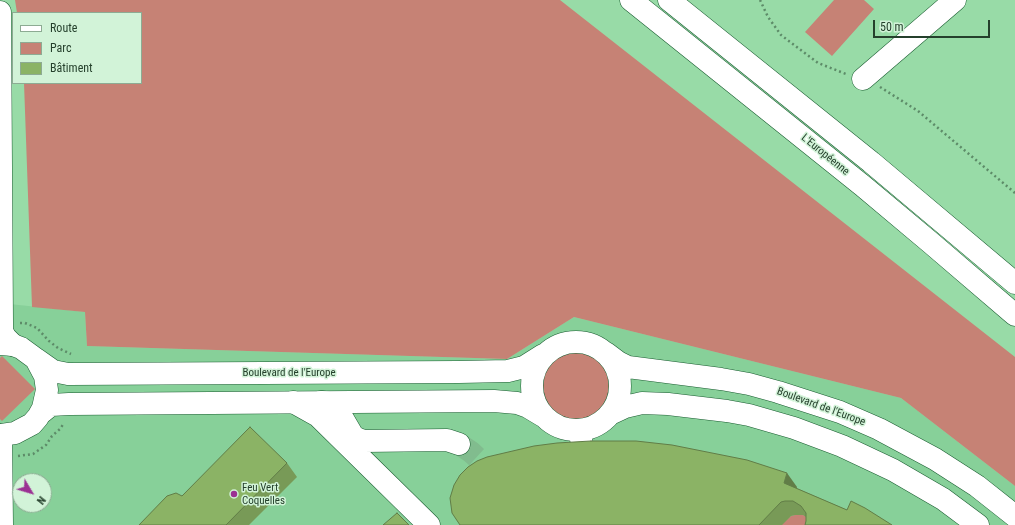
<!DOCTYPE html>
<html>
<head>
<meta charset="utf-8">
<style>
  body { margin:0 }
  #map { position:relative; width:1015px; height:525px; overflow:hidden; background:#98dba7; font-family:"Roboto Condensed",sans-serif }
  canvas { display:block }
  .legend { position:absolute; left:12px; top:12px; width:130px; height:72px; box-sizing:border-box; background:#d2f3d8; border:1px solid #8dab93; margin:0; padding:5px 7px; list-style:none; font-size:12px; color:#25402c }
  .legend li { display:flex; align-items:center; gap:8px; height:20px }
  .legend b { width:20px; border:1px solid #8dab93 }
  .north { position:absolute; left:12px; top:473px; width:40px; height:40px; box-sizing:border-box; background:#d2f3d8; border:1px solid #8dab93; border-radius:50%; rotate:128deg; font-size:11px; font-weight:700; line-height:16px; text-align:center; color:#25402c }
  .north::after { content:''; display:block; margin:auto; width:14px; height:18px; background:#9b3193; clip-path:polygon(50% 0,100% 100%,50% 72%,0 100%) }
  .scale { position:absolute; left:873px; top:20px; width:117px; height:18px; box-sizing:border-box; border:2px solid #25402c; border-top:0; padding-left:5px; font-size:12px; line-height:14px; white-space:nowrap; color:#25402c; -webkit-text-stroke:3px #d2f3d8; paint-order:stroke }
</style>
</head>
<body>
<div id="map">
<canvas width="1015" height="525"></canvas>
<ul class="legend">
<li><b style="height:5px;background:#fff"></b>Route</li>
<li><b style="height:11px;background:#c68275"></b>Parc</li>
<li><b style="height:11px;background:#8bb365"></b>Bâtiment</li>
</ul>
<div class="north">N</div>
<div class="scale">50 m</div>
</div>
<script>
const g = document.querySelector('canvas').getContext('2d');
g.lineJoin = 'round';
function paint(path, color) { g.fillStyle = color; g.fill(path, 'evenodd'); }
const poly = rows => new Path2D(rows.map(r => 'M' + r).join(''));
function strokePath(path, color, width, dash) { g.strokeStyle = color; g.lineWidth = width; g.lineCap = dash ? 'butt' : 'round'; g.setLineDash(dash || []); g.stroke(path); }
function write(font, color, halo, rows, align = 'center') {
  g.font = font + ' "Roboto Condensed",sans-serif'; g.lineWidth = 3; g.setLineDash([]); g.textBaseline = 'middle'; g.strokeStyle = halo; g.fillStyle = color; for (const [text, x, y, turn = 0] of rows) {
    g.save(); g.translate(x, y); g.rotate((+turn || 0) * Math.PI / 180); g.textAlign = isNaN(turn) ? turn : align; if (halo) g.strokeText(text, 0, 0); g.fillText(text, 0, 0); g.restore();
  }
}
paint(poly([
  [0,303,85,312,87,346,507,359,574,317,901,398,1015,486,1015,525,0,525],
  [20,481,44,481,44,505,20,505]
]), '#87d099');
paint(poly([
  [15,0,560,0,1015,357,1015,486,901,398,574,317,507,359,87,346,85,312,32,307,24,83,141,83,141,13,17,13],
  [834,0,864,0,874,9,832,56,805,32],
  '541 386a34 34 0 1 1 68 0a34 34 0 1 1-68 0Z',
  [2,356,35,389,2,421,0,419,0,358],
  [795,515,803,515,809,518,815,525,781,525,791,516]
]), '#c68275');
strokePath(poly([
  [459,444,471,452,493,472]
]), '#81bc8e', 22, [22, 11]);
const minor = poly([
  [0,12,2,322,2,331,5,337,13,345],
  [863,79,955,0],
  [293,402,318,416,429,525],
  [321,402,329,403,334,407,339,412,353,436,358,439,364,441,447,440,459,444],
  [580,430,585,471],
  [1,435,2,525]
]);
const major = poly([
  '532 386a44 44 0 1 1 88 0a44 44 0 1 1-88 0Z',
  [0,344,13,345,21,348,36,359,45,376,47,390,43,408,38,417,32,424,15,433,0,435],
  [606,353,618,362,628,367,721,379,749,384,778,392,840,412,879,429,935,459,977,486,1015,516],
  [36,359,53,371,68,374,459,372,508,371,524,367,543,355],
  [41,413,51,405,69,404,494,401,517,403,528,407,543,416],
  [610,414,625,407,642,403,668,404,727,411,749,415,794,428,842,446,893,470,943,499,978,525]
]);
const highway = poly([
  [631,0,863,186,931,243,1015,315],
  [669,0,871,162,1015,283]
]);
strokePath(minor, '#1a5d31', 23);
strokePath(major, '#1a5d31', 23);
strokePath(highway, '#1a5d31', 23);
strokePath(poly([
  [760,0,768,17,781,35,818,63,846,74],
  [880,87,918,111,1015,193],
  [20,323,25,323,37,328,49,341,58,348,71,354],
  [18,456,33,454,46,445,52,436,60,429,64,423]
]), '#5d8b68', 2.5, [2, 3]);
strokePath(minor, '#fff', 22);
strokePath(major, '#fff', 22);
strokePath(highway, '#fff', 22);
paint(poly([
  [287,463,297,477,249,525,139,525,182,496],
  [797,487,796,488,847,510,806,521,806,517,803,515,795,515,791,516,782,525,460,525]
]), '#789a57');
paint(poly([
  [787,473,797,487,793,497,784,483]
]), '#617d47');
const building = poly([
  [250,427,287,463,226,525,139,525,167,496,176,493,182,496,250,427],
  [591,441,636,441,672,445,747,460,787,473,784,483,847,510,851,501,865,508,892,525,805,525,806,521,806,513,801,506,793,501,785,501,781,502,759,525,460,525,452,513,450,498,454,485,460,475,468,467,477,461,487,457,534,446,557,443,591,441],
  [397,513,409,525,383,525,397,513]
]);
paint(building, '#8bb365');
strokePath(building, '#617d47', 1);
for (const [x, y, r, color] of [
  [234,494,4,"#9b3193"]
]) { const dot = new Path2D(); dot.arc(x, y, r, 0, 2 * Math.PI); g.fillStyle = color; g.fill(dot); strokePath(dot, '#d2f3d8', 1.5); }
write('11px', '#25402c', '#d2f3d8', [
  ["L'Européenne",825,155,39],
  ["Boulevard de l'Europe",289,373],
  ["Boulevard de l'Europe",821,407,20]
]);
write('11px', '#25402c', '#d2f3d8', [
  ["Feu Vert",242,488],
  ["Coquelles",242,501]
], 'left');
</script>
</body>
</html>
